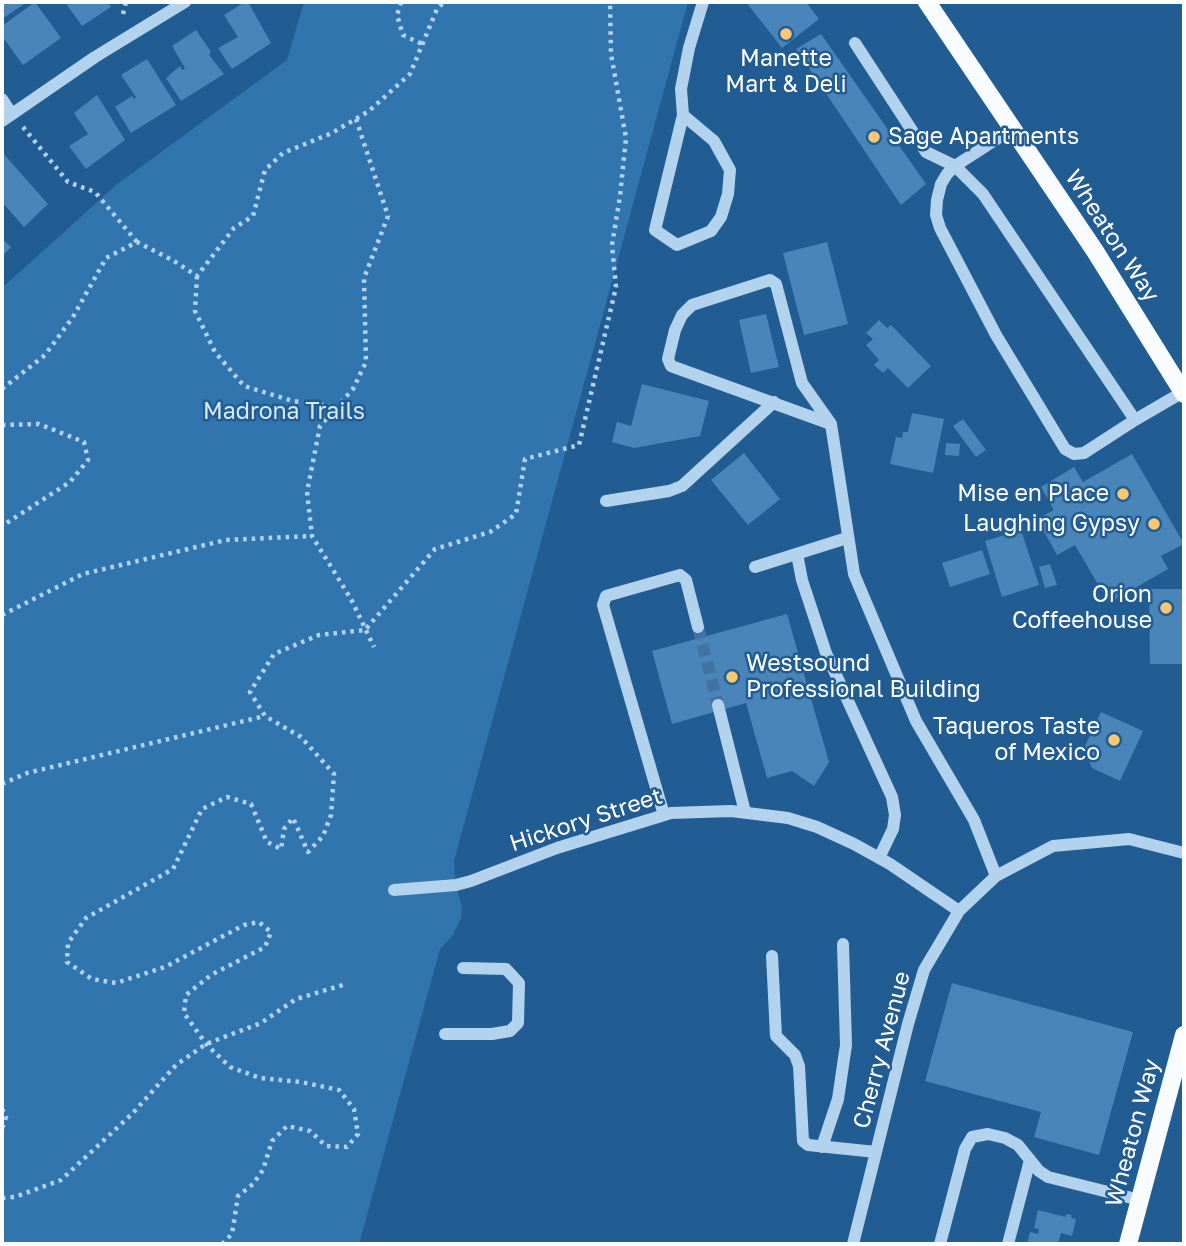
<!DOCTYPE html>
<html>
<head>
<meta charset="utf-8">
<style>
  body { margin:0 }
  #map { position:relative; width:1186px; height:1246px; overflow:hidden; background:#215c93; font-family:"Golos Text",sans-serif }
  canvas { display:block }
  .frame { position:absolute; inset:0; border:4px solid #fff; pointer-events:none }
</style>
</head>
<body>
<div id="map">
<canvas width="1186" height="1246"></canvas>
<div class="frame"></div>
</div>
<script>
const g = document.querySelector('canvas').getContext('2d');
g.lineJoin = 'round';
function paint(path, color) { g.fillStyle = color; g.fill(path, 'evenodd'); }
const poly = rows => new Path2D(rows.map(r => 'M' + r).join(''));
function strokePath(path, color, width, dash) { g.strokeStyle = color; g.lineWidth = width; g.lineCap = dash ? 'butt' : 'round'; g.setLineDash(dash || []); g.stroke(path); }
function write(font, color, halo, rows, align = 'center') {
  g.font = font + ' "Golos Text",sans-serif'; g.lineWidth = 5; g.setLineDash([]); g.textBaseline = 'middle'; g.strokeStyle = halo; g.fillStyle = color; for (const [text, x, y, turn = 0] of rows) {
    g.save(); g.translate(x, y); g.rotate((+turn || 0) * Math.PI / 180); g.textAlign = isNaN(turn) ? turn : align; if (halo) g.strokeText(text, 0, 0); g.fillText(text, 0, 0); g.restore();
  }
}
paint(poly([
  [304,2,688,2,454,861,456,885,462,907,461,918,453,935,440,949,359,1244,2,1244,2,288,116,185,287,60]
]), '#3175ae');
paint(poly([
  [2,2,27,2,2,19],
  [35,2,61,38,23,65,2,36,2,26],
  [65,2,108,2,111,7,82,26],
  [245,2,248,2,271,43,232,69,218,48,238,37,224,15],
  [746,2,806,2,819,19,782,48],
  [196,30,211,52,209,55,224,74,181,101,166,78,180,66,182,70,185,68,172,46],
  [821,34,926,184,901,205,796,49],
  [147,59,176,105,131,133,115,107,132,96,134,99,136,97,121,75],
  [97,95,125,140,86,169,69,146,88,134,74,113],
  [2,152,48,204,24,227,2,202],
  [2,239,11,247,2,256],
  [827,242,848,324,804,335,783,253],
  [766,314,779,367,751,373,739,320],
  [879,320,887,328,891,325,931,366,908,388,888,368,883,373,874,365,879,360,866,345,873,339,866,333],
  [642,384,709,401,700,436,634,448,612,442,617,422,631,426],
  [912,413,944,419,933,473,890,464,896,437,902,438,903,432,908,432],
  [963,419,986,450,976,457,953,426],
  [946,443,960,444,959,456,945,455],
  [744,453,780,499,748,525,711,480],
  [1132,454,1184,544,1161,556,1168,569,1109,603,1075,545,1057,555,1037,519,1054,510,1041,487,1074,467,1083,482],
  [1021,530,1039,585,1002,597,985,541],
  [982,550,990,574,950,587,942,563],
  [1050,564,1057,585,1045,588,1039,567],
  [1149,589,1183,589,1184,664,1150,664],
  [787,614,829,762,814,786,792,771,767,778,746,703,672,724,652,651],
  [1101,712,1143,731,1120,781,1092,768,1084,748],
  [952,983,1133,1032,1099,1155,1034,1137,1041,1112,925,1081],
  [1038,1210,1066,1217,1066,1214,1072,1215,1071,1218,1076,1219,1072,1236,1061,1233,1058,1244,1027,1244,1030,1232,1038,1234,1039,1229,1034,1228]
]), '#4a85b9');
strokePath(poly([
  [698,627,718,705]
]), '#4274a3', 12, [12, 6]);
strokePath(poly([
  [401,2,397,15,403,35,422,44],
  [123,14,126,2],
  [356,119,388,216,364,278,366,362,353,389,320,426,307,492,312,536,351,599,374,647],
  [23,127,68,182,95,192,137,242],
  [197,276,195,311,215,352,244,386,293,401,336,407],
  [2,389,45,355,73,317,106,258,137,242,174,261,197,276,234,228,253,216,265,170,283,153,332,133,369,111,410,74,437,9,444,2],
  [2,425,39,424,84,442,88,460,70,482,2,526],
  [2,615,83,574,226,540,312,536],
  [2,784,27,773,265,716],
  [2,1109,6,1117,2,1129],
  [2,1198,15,1197,61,1180,132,1114,176,1065,206,1044,261,1023,296,999,343,985],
  [222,1244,232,1234,238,1196,253,1184,263,1170,272,1141,287,1126,310,1131,326,1146,347,1147,358,1134,354,1109,339,1090,301,1082,260,1078,230,1067,206,1044,184,1013,186,995,211,975,265,947,271,932,259,922,244,925,165,967,116,983,92,979,67,962,68,943,86,918,173,869,202,809,227,797,251,804,267,842,281,849,284,829,293,818,308,852,323,836,331,815,334,774,301,737,265,716,250,692,274,654,319,635,365,630,435,549,490,532,516,514,525,459,579,445,616,287,612,245,620,196,626,138,611,54,610,2]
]), '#b3d2ed', 4.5, [3.5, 5]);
strokePath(poly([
  [855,43,926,152,955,166,983,194,1135,420,1183,392],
  [2,99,11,113],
  [683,115,714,141,730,170,728,194,721,217,711,231,677,245,655,230,683,115,681,89,689,48,703,2],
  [2,121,95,57,185,2],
  [1012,129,955,166,947,174,941,184,937,200,936,215,940,228,996,335,1065,449,1074,454,1084,453,1135,420],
  [831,424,671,366,668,359,675,330,682,315,692,305,770,280,776,284,802,383,831,424,854,574,916,721,974,820,996,876],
  [606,501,669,491,682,486,774,402],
  [797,554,802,580,826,653,892,797,895,815,893,829,879,858],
  [755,567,847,538],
  [718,705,745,812],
  [664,815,603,605,606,596,680,575,686,580,698,627],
  [394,890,456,885,471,881,557,848,671,813,731,811,788,818,817,827,854,844,890,864,959,911],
  [772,956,776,1036,795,1055,799,1066,803,1141,808,1145,876,1152],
  [445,1034,492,1034,510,1031,518,1023,519,983,506,969,463,968],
  [822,1147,838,1099,846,1045,843,944],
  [853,1244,908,1024,924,970,959,911,996,876,1053,846,1129,839,1184,853],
  [940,1244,965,1149,972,1137,988,1134,1005,1138,1018,1145,1039,1171,1048,1177,1140,1200],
  [1008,1244,1030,1160]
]), '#b3d2ed', 12);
strokePath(poly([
  [927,2,1095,251,1184,394],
  [1128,1244,1184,1035]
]), '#f9fcff', 18);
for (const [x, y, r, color] of [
  [786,34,7,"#fac874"],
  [874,137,7,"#fac874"],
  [1123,494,7,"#fac874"],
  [1154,524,7,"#fac874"],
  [1166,608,7,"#fac874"],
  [732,677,7,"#fac874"],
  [1114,740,7,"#fac874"]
]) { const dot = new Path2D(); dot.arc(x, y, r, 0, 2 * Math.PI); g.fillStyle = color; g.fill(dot); strokePath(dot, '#215c93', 2.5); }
write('23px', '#fff', '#215c93', [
  ["Manette",786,59,"center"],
  ["Mart & Deli",786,85,"center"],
  ["Sage Apartments",888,137,"left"],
  ["Mise en Place",1109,494],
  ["Laughing Gypsy",1140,524],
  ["Orion",1152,595],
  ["Coffeehouse",1152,621],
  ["Westsound",746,664,"left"],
  ["Professional Building",746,690,"left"],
  ["Taqueros Taste",1100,727],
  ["of Mexico",1100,753]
], 'right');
write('23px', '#fff', '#215c93', [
  ["Wheaton Way",1112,236,57],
  ["Hickory Street",586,820,-18],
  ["Cherry Avenue",882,1050,-75],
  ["Wheaton Way",1133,1133,-75]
]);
write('23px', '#d9eafa', '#215c93', [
  ["Madrona Trails",284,412]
]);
</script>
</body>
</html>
